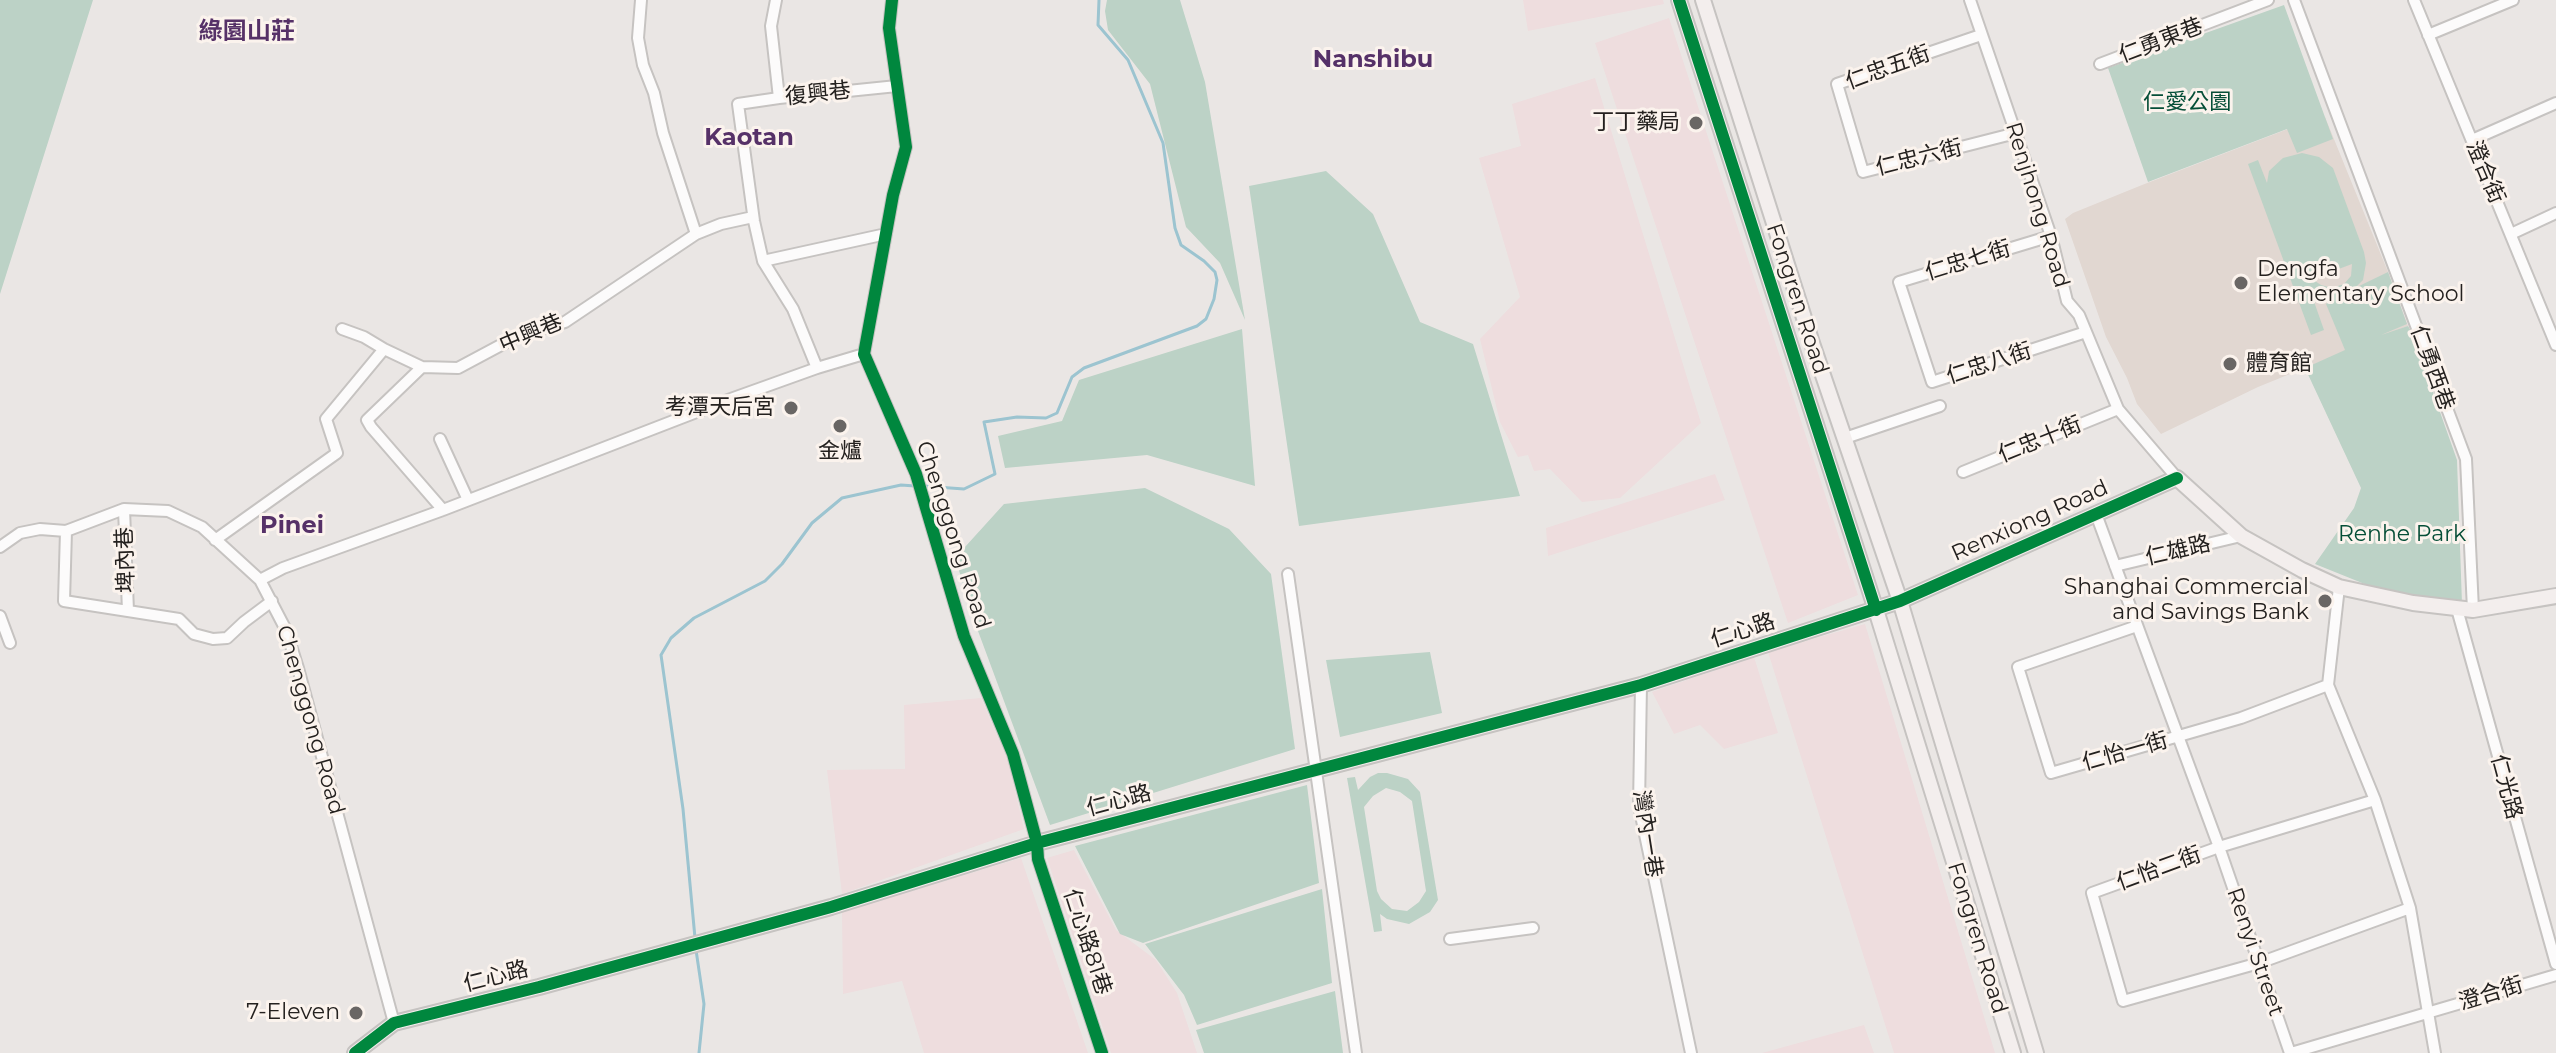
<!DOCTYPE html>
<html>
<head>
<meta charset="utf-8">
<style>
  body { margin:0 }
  canvas { display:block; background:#eae6e4 }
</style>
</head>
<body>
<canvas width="2556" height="1053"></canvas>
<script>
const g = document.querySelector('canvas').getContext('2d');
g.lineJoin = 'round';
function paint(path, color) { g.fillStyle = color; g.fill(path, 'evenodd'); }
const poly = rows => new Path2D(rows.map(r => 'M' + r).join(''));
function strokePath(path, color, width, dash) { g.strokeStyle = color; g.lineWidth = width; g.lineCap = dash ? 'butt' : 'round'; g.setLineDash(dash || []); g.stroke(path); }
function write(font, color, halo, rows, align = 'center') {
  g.font = font + ' Montserrat,"Noto Sans TC",sans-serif'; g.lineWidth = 6; g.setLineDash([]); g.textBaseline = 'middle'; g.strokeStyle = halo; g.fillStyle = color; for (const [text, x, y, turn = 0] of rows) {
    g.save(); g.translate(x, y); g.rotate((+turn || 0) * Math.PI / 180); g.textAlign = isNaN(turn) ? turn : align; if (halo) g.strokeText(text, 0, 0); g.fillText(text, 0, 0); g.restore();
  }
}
paint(poly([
  [2325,117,2388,272,2408,326,2258,387,2161,434,2137,404,2127,378,2106,337,2065,219,2073,213,2142,185,2288,129]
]), '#e1d7d1');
paint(poly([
  [1523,0,1663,0,1664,4,1528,31],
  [1669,18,1858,595,1788,623,1595,43],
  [1595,78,1701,423,1620,498,1582,502,1550,469,1534,471,1528,455,1518,457,1500,422,1480,339,1520,297,1479,158,1521,146,1512,104],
  [1715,474,1725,500,1548,556,1546,528],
  [1865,624,1995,1053,1894,1053,1768,652],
  [1754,657,1778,733,1724,749,1700,725,1674,734,1652,692],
  [981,698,1008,761,1024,829,842,894,827,770,905,769,904,705],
  [1074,850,1116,930,1156,960,1177,993,1197,1053,1111,1053,1047,858],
  [1021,858,1088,1053,924,1053,902,981,843,994,842,912],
  [1864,1025,1874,1053,1762,1053]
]), '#eeddde');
paint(poly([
  [0,0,93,0,0,294],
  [1107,0,1180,0,1205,82,1245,320,1220,263,1186,227,1150,84,1108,30,1105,11],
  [2284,5,2333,139,2297,153,2287,129,2148,182,2108,68],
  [2302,153,2319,157,2333,168,2364,252,2366,263,2363,280,2355,288,2388,272,2407,324,2381,335,2408,326,2412,333,2457,460,2462,604,2377,589,2315,564,2354,508,2361,488,2305,368,2345,350,2326,304,2333,300,2319,299,2311,293,2324,330,2311,335,2248,164,2258,160,2267,183,2269,171,2283,158],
  [2352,264,2351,276,2344,284,2332,288,2321,285,2312,279],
  [1326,171,1373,214,1420,322,1473,344,1520,496,1299,526,1249,186],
  [1242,329,1255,486,1147,455,1005,468,998,436,1062,421,1079,380],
  [1145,488,1229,529,1271,574,1295,749,1050,825,978,631,955,558,1004,504],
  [1430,652,1442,713,1340,737,1326,660],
  [1378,773,1387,773,1408,779,1420,792,1438,900,1430,912,1409,924,1387,919,1380,914,1382,931,1374,932,1347,778,1355,777,1358,790,1370,777],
  [1386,788,1400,792,1412,801,1426,891,1419,902,1407,911,1392,909,1381,899,1377,891,1364,807,1373,796],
  [1307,785,1319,883,1143,943,1120,934,1075,846],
  [1322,889,1332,983,1197,1025,1184,995,1145,944],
  [1335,991,1343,1053,1204,1053,1196,1030]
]), '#bcd2c6');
strokePath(poly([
  [923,486,964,489,995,474,984,422,1017,417,1046,418,1057,413,1072,377,1084,368,1197,326,1206,319,1214,299,1217,280,1215,272,1204,261,1181,245,1175,228,1163,143,1128,60,1098,25,1099,0],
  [695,938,683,809,661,655,671,638,694,618,765,581,782,564,812,523,842,498,901,485,915,486],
  [696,950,704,1004,699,1053]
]), '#9cc4d0', 3);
const street = poly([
  [641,0,638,38,643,65,654,93,663,133,696,234],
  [776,0,771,26,779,98],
  [892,0,889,28,906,147,893,195,864,354,916,474,964,636,1013,754,1037,843,1038,859,1102,1053],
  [1970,0,2051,236,2067,301,2079,315,2118,409,2177,478],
  [2294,0,2466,459,2473,610],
  [2414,0,2556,345],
  [1981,35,1837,84,1863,172,2016,133],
  [2428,35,2513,0],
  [2100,64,2268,0],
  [2472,140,2556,103],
  [2511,234,2556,213],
  [2051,236,1899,282,1932,382,2086,332],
  [763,261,886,234],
  [342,329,364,337,384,349,422,367,458,368,516,337,565,322,696,234,721,224,753,217],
  [422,367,367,420,371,427,443,510],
  [817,368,793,309,763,261,754,221,738,104,779,98,897,86],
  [1845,438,1940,406],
  [440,439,468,500],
  [1963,472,2118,409],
  [124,509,128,611],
  [2096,514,2219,847,2290,1053],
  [66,531,64,601,179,619,194,634,213,639,227,638,244,622,272,601],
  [215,540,337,453,326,419,384,349],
  [0,547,20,533,40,529,66,531,124,509,168,511,202,527,260,580,286,630,298,668,394,1023],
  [2115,566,2241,536],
  [1288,574,1356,1053],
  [260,580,283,568,443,510,725,401,817,368,864,354],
  [2457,609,2556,964],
  [0,616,10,643],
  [2137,626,2018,667,2051,773,2241,718,2328,685,2339,587],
  [1641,685,1639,806,1691,1053],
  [2328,685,2375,800],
  [2410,908,2259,963,2123,1001,2092,893,2219,847,2375,800,2410,908,2435,1053],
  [1450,939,1533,928],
  [2291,1053,2556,975]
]);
const secondary = poly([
  [1679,0,1876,610,2013,1053],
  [1703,0,1812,343,1900,601,2036,1053],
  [355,1053,394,1023,539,987,831,907,1037,843,1641,685,1900,601,2177,478,2241,536,2302,570,2339,587,2413,603,2473,610,2556,596]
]);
strokePath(street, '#c6c3c1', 14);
strokePath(secondary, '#c6c3c1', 18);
strokePath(street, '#fcfbfb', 10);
strokePath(secondary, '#f3eeed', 14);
strokePath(poly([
  [892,0,889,28,906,147,893,195,864,354,916,474,964,636,1013,754,1037,843,1038,859,1102,1053],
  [1679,0,1876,610],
  [355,1053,394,1023,539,987,831,907,1037,843,1641,685,1900,601,2177,478]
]), '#00873e', 12);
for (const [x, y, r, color] of [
  [1696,123,8,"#696664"],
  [2241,283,8,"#696664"],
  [2230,364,8,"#696664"],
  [791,408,8,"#696664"],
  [840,426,8,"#696664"],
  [2325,601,8,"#696664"],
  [356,1013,8,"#696664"]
]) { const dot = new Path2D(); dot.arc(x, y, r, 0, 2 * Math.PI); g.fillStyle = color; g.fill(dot); strokePath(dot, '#fbf3ed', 3); }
write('22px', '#24211f', '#fbf3ed', [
  ["仁勇東巷",2161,41,-21],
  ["仁忠五街",1888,68,-20],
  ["復興巷",818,94,-6],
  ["仁忠六街",1919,158,-14],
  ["澄合街",2485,172,67],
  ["Renjhong Road",2037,205,73],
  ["仁忠七街",1968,261,-17],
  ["Fongren Road",1797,299,72],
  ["中興巷",531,334,-23],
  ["仁忠八街",1989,364,-18],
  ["仁勇西巷",2432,368,70],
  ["仁忠十街",2040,440,-22],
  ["Renxiong Road",2030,521,-24],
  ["Chenggong Road",953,535,72],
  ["仁雄路",2178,551,-13],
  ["埤內巷",126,560,-92],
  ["仁心路",1743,631,-18],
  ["Chenggong Road",310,720,74],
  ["仁怡一街",2125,752,-16],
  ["仁光路",2506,787,75],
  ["仁心路",1119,801,-15],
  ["灣內一巷",1647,834,81],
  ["仁怡二街",2159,869,-20],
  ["Fongren Road",1977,938,73],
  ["仁心路81巷",1087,942,72],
  ["Renyi Street",2255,952,71],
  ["仁心路",496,977,-14],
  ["澄合街",2491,994,-17]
]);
write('22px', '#054e37', '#fbf3ed', [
  ["仁愛公園",2187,103],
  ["Renhe Park",2402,535]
]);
write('22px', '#24211f', '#fbf3ed', [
  ["丁丁藥局",1680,123],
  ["Dengfa",2257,270,"left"],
  ["Elementary School",2257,295,"left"],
  ["體育館",2246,364,"left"],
  ["考潭天后宮",775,408],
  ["金爐",840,452,"center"],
  ["Shanghai Commercial",2309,588],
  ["and Savings Bank",2309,613],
  ["7-Eleven",340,1013]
], 'right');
write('bold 24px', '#563168', '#fbf3ed', [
  ["綠園山莊",247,32],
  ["Nanshibu",1373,60],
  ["Kaotan",749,138],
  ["Pinei",292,526]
]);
</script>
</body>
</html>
